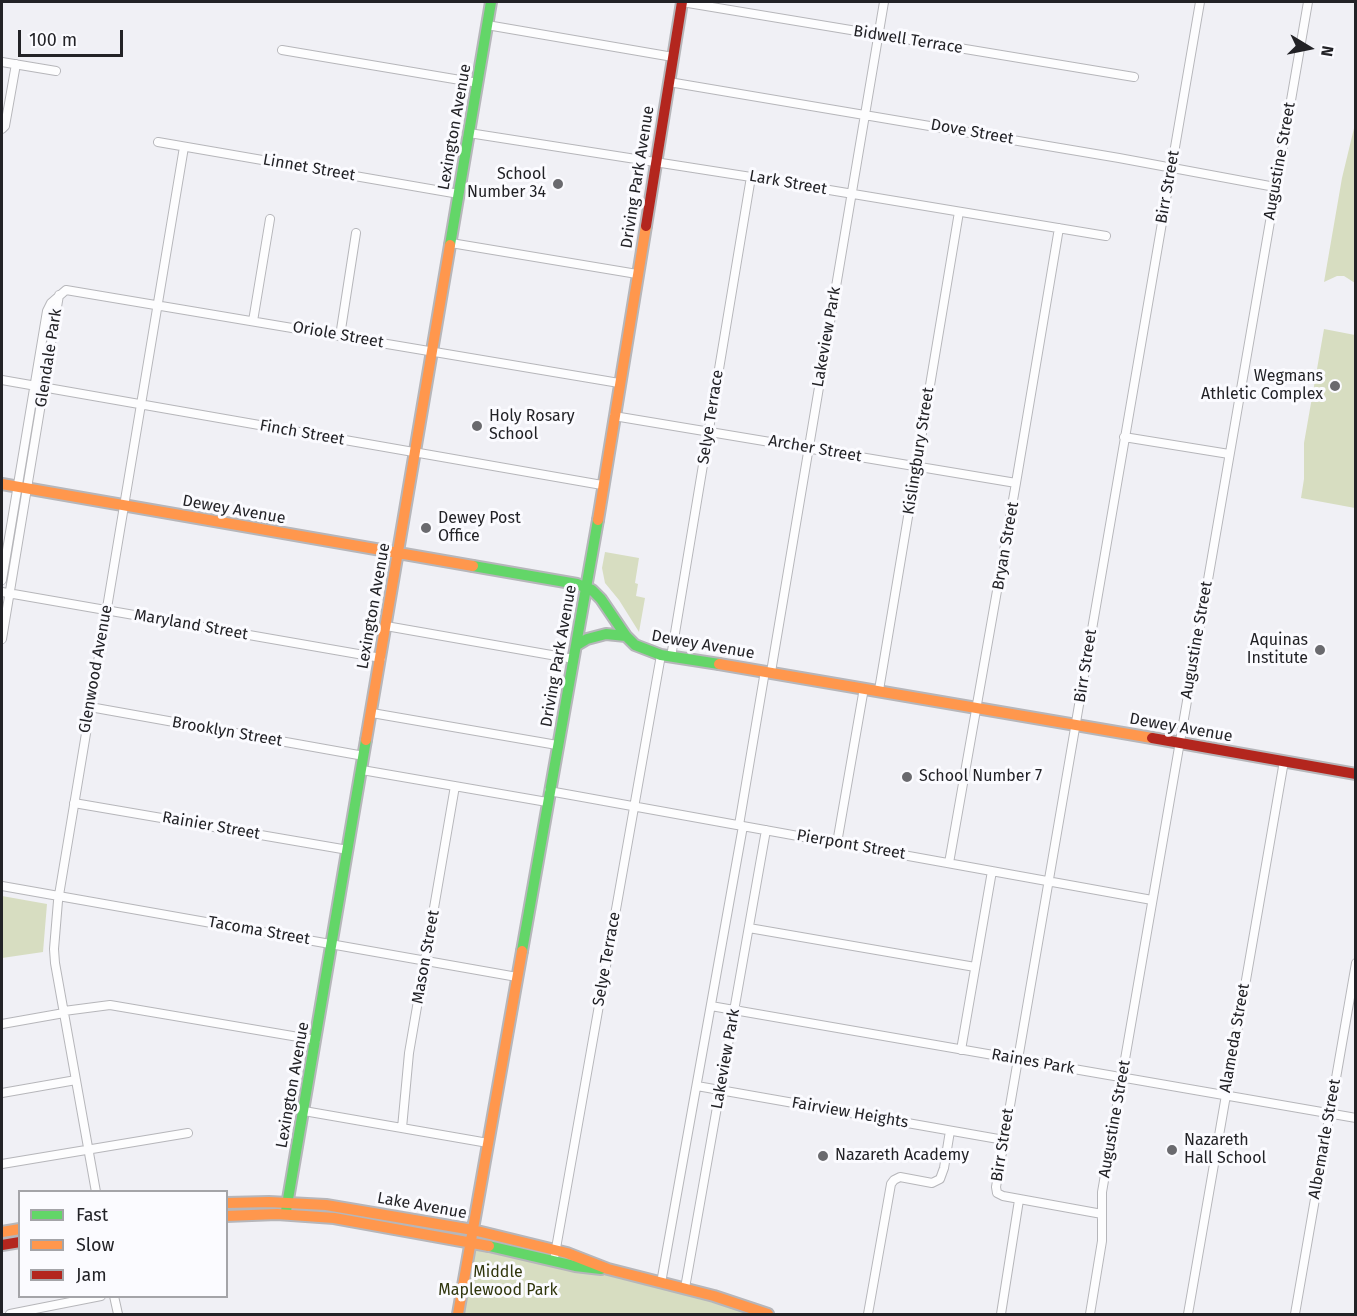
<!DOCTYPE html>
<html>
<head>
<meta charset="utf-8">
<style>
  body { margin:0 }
  #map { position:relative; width:1357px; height:1316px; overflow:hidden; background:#f0f0f5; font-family:"Fira Sans",sans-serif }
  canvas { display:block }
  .frame { position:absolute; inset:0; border:3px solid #222226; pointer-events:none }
  .legend { position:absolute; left:18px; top:1190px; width:210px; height:108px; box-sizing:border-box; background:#fbfbff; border:2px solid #a4a4a8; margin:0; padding:8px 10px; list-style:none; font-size:18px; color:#222226 }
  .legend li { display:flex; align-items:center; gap:12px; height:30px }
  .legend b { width:30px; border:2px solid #a4a4a8 }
  .north { position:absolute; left:1279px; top:18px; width:60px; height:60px; -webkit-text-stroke:4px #fbfbff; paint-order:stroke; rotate:100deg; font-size:16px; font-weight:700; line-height:24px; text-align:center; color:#222226 }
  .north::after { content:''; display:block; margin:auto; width:21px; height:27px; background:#222226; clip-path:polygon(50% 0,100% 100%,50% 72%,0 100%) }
  .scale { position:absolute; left:18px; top:30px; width:105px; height:27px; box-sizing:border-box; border:3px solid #222226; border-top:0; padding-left:8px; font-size:18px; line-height:21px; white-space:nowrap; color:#222226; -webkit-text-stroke:4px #fbfbff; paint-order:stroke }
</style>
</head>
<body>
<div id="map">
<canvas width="1357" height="1316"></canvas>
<div class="frame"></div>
<ul class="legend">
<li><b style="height:8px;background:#63d668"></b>Fast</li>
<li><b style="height:8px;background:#ff974d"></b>Slow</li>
<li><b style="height:8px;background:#b3261e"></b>Jam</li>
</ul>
<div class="north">N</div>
<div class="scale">100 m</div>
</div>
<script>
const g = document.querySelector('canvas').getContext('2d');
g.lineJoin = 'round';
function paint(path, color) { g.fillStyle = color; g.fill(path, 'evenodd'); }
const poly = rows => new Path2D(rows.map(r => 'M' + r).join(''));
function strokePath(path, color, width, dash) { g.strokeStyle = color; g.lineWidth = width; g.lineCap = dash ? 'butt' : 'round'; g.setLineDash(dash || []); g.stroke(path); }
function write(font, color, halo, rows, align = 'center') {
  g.font = font + ' "Fira Sans",sans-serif'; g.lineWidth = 6; g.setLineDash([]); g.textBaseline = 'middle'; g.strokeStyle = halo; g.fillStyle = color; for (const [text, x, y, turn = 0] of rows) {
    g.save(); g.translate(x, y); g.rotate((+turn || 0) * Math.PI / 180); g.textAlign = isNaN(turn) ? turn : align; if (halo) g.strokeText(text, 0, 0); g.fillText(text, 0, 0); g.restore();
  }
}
paint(poly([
  [1355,124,1355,283,1344,276,1337,276,1324,282,1342,178],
  [1324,329,1355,335,1355,508,1301,498,1304,479,1304,443],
  [605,552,639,558,635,583,638,584,636,596,645,598,639,632,619,600,605,583,602,568],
  [2,896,47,904,43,952,2,958],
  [471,1242,575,1266,768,1314,458,1314]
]), '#d7ddc1');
const street = poly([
  [682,2,1134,77],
  [487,25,673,57],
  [282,50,478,83],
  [2,62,56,71],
  [669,82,1119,158,1275,187],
  [2,129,5,126,16,64],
  [469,133,751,177,1106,236],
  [158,142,459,194],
  [451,243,637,274],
  [253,321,270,219],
  [340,336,356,233],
  [2,380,602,485],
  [614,416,1016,483],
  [1124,437,1229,454],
  [2,580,47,311,51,303,66,290,619,383],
  [2,592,381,658],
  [386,626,574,659],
  [2,639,59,295],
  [671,657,751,177],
  [771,672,884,2],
  [879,690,959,212],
  [90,707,364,756],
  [372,713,557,745],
  [362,770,547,802],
  [549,791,1152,900],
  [74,803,348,850],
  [739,825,765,671],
  [837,843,864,688],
  [949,863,1016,483,1059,228],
  [2,886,517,977],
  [749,928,975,967],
  [711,1006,1356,1118],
  [64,1011,110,1005,316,1040],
  [2,1024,64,1013],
  [961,1050,992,871],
  [697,1086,1004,1140],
  [2,1093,76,1080],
  [304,1111,488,1143],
  [402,1128,409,1053,455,786],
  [2,1164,188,1133],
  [96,1192,55,963,54,949,58,901,184,147],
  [1102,1214,1003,1196,997,1193,996,1187,1200,2],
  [555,1254,661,655],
  [661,1283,743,826],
  [685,1288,766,830],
  [114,1296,118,1314],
  [10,1314,101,1296],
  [868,1314,891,1184,894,1180,900,1177,932,1183,940,1179,944,1168,950,1131],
  [1001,1314,1019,1200],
  [1090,1314,1102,1241,1102,1192,1308,2],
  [1188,1314,1284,761],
  [1295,1314,1356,963]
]);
const fast = poly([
  [450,245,491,2],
  [473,566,577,584,592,590,601,599,626,636,635,645,661,655,719,664],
  [577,645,587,639,606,634,626,636],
  [522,951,598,520],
  [286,1211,366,740],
  [489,1246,575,1266,601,1269]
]);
const slow = poly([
  [2,484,473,566],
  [598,520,646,226],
  [719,664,1152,738],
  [366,740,450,245],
  [226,1203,269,1202,326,1205,473,1230,567,1253,608,1269,714,1296,768,1314],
  [226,1216,277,1214,334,1218,489,1246],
  [2,1232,20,1229],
  [458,1314,522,951]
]);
const jam = poly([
  [646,226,682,2],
  [1152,738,1356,774],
  [2,1245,20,1242]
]);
strokePath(street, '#b6b6ba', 10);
strokePath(fast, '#b6b6ba', 14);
strokePath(slow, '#b6b6ba', 14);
strokePath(jam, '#b6b6ba', 14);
strokePath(street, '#fdfdfe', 8);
strokePath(fast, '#63d668', 10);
strokePath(slow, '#ff974d', 10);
strokePath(jam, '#b3261e', 10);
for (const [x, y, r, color] of [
  [558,184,6,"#6a6a6e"],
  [1335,386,6,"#6a6a6e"],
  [477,426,6,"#6a6a6e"],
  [426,528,6,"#6a6a6e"],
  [1320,650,6,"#6a6a6e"],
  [907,777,6,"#6a6a6e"],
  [1172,1150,6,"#6a6a6e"],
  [823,1156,6,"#6a6a6e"]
]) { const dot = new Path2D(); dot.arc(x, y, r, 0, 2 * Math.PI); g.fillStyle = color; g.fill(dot); strokePath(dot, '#fbfbff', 2); }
write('16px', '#222226', '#fbfbff', [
  ["Bidwell Terrace",908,40,9],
  ["Lexington Avenue",455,127,-80],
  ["Dove Street",972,132,10],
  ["Augustine Street",1280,161,-80],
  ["Linnet Street",309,168,10],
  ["Driving Park Avenue",638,177,-81],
  ["Lark Street",788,183,10],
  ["Birr Street",1168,187,-80],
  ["Oriole Street",338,335,10],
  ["Lakeview Park",827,337,-80],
  ["Glendale Park",49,358,-81],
  ["Selye Terrace",711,417,-81],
  ["Finch Street",302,433,10],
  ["Archer Street",815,449,10],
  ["Kislingbury Street",919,451,-81],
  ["Dewey Avenue",234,510,10],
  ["Bryan Street",1006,546,-80],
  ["Lexington Avenue",374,606,-80],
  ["Maryland Street",191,625,10],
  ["Augustine Street",1197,640,-80],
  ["Dewey Avenue",703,645,10],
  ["Driving Park Avenue",559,656,-80],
  ["Birr Street",1086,666,-81],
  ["Glenwood Avenue",96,669,-80],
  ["Dewey Avenue",1181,728,10],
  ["Brooklyn Street",227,732,10],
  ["Rainier Street",211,826,10],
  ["Pierpont Street",851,845,10],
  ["Tacoma Street",259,931,10],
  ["Mason Street",426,957,-80],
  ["Selye Terrace",607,959,-80],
  ["Alameda Street",1235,1038,-80],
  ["Lakeview Park",726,1059,-80],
  ["Raines Park",1033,1062,10],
  ["Lexington Avenue",293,1085,-80],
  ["Fairview Heights",850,1113,10],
  ["Augustine Street",1115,1119,-80],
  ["Albemarle Street",1325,1139,-80],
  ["Birr Street",1003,1145,-81],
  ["Lake Avenue",422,1206,10]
]);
write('16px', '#222226', '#fbfbff', [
  ["School",546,175,"right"],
  ["Number 34",546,193,"right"],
  ["Wegmans",1323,377,"right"],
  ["Athletic Complex",1323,395,"right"],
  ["Holy Rosary",489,417],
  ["School",489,435],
  ["Dewey Post",438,519],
  ["Office",438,537],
  ["Aquinas",1308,641,"right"],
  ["Institute",1308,659,"right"],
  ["School Number 7",919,777],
  ["Nazareth",1184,1141],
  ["Hall School",1184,1159],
  ["Nazareth Academy",835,1156]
], 'left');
write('16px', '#30360d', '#fbfbff', [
  ["Middle",498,1273],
  ["Maplewood Park",498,1291]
]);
</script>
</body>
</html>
